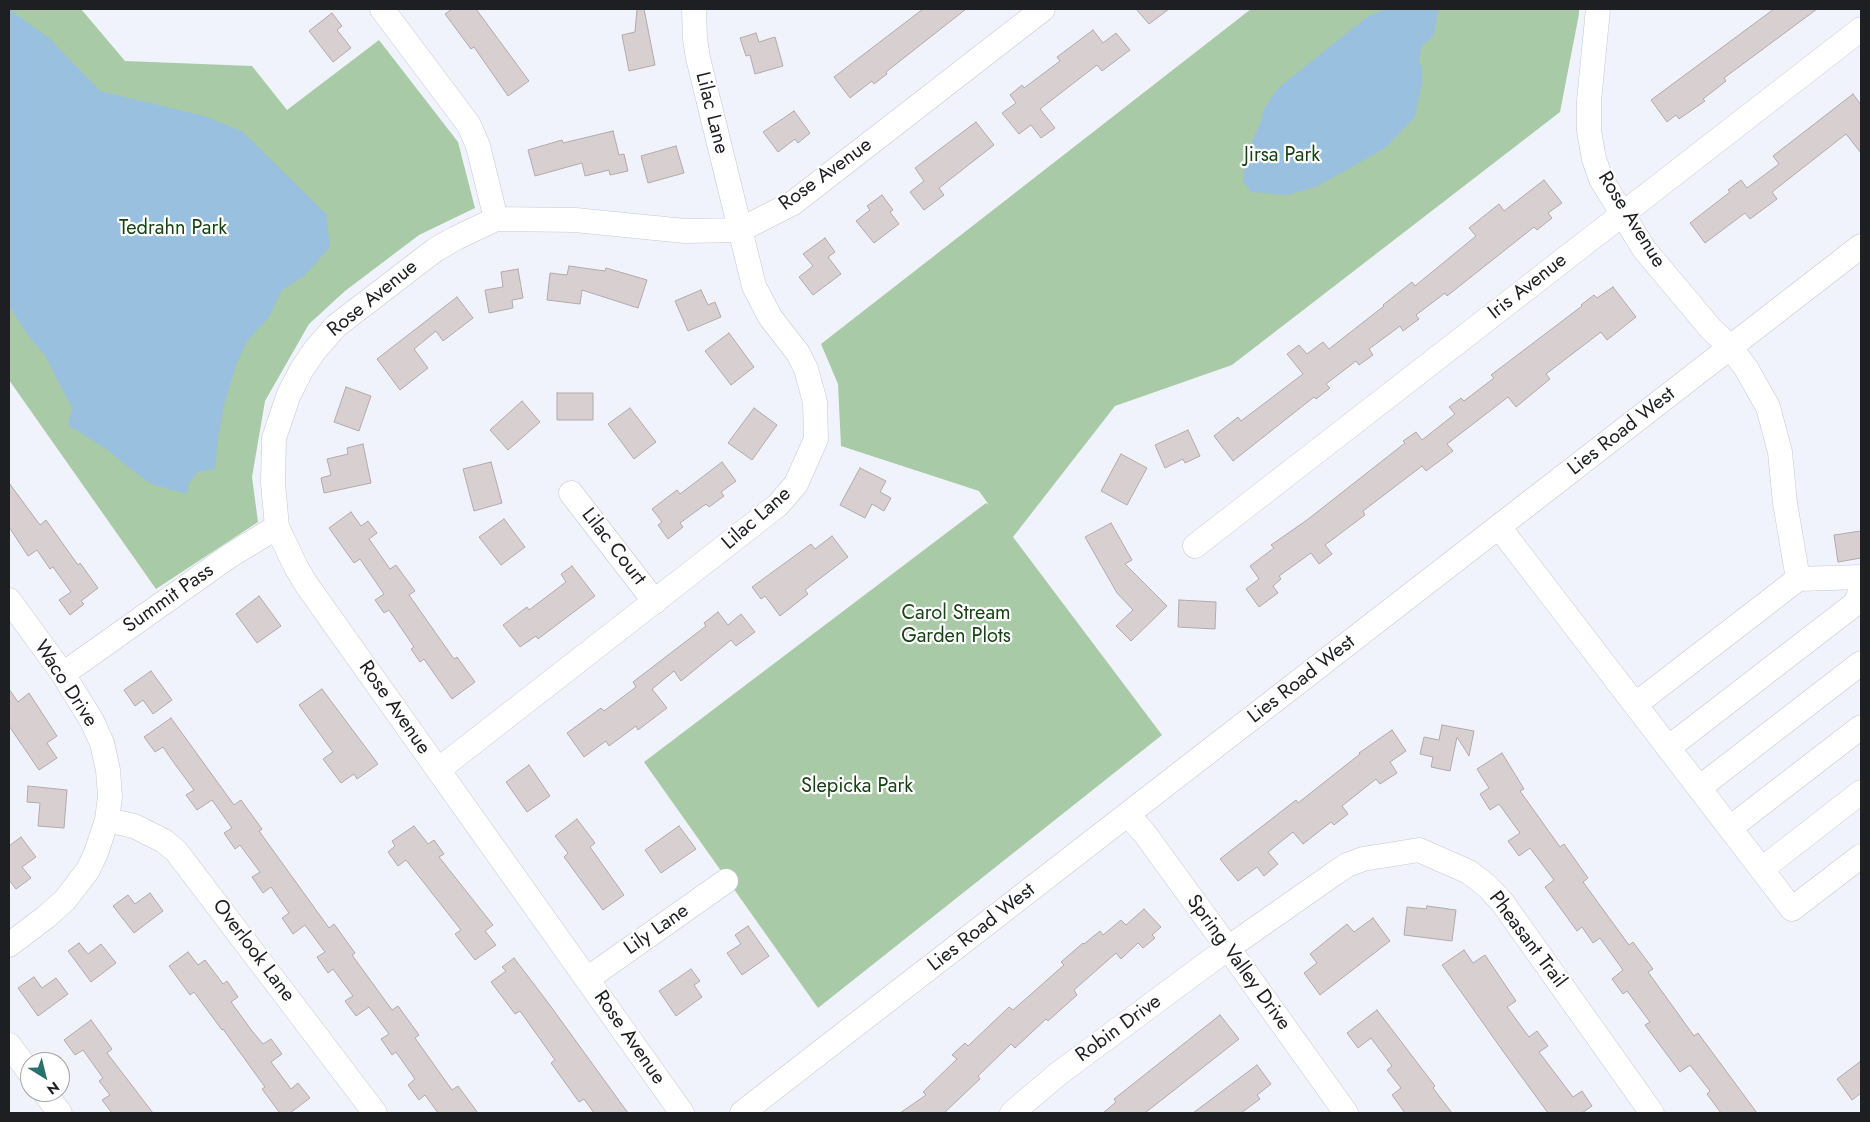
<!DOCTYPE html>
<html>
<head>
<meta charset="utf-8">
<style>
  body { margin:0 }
  #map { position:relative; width:1870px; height:1122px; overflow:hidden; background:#f0f3fb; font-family:Jost,sans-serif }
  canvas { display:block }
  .frame { position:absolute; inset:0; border:10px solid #1e1f22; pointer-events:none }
  .north { position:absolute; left:20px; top:1052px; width:50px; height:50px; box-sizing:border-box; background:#fff; border:1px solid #a5a5a7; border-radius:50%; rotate:144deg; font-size:14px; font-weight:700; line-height:20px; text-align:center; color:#1e1f22 }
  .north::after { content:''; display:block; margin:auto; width:18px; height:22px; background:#28716d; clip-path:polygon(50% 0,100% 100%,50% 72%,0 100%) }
</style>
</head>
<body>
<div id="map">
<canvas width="1870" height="1122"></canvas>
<div class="frame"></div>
<div class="north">N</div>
</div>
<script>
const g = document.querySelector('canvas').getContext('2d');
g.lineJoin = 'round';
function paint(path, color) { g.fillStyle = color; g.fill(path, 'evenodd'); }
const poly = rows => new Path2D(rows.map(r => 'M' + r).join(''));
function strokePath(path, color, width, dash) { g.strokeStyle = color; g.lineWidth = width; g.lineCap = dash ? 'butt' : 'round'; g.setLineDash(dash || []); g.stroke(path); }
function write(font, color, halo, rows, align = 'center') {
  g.font = font + ' Jost,sans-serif'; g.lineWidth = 4.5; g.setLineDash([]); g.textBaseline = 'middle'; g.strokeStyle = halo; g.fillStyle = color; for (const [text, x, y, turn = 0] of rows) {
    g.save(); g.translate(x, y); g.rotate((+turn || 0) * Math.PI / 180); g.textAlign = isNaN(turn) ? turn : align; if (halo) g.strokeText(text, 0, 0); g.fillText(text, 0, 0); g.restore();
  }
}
paint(poly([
  [9,9,81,9,125,61,252,66,287,110,379,40,458,142,475,208,419,235,345,291,309,324,265,401,252,477,258,522,156,589,9,380],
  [1251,9,1579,9,1579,14,1560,112,1232,365,1115,406,1013,537,1162,735,818,1008,644,762,986,503,989,505,979,491,841,446,838,384,821,344]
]), '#a9caa6');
paint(poly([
  [9,9,50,39,100,91,204,116,242,131,326,214,330,247,304,276,282,290,269,317,247,341,237,363,225,401,218,437,215,469,198,472,189,483,187,494,151,484,123,463,108,450,68,425,72,408,44,354,30,338,9,306],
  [1385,9,1438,10,1434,35,1421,47,1419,63,1422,67,1422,83,1415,117,1385,148,1316,187,1287,195,1251,192,1243,181,1246,154,1260,124,1264,109,1277,89,1367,17]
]), '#9ac0e0');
const building = poly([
  [452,9,476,9,529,81,508,96,474,47,471,49,445,14,452,9],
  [637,9,644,9,655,65,629,71,622,35,635,32,637,9],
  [923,9,966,9,886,72,887,74,874,84,872,81,850,98,834,77,923,9],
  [1136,9,1169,9,1149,24,1136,9],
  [1774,9,1817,9,1724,78,1726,81,1703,99,1705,101,1679,119,1676,115,1667,122,1651,100,1774,9],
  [332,13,342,26,337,30,351,48,333,62,309,31,332,13],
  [1093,30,1103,43,1116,33,1130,50,1102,71,1097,65,1040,109,1055,128,1041,138,1031,125,1019,134,1002,113,1016,103,1010,95,1022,85,1024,88,1060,61,1057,57,1093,30],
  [756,33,759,42,775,37,783,66,755,74,750,55,746,56,740,38,756,33],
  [1853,94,1861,105,1861,153,1846,134,1772,192,1777,199,1750,219,1745,213,1705,243,1690,223,1730,192,1728,190,1741,180,1747,188,1779,164,1773,156,1853,94],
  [794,111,810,133,798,143,795,139,778,152,763,132,794,111],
  [976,122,994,145,939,188,944,195,924,210,910,192,924,181,915,168,976,122],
  [613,131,619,155,624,154,628,171,610,175,609,170,585,176,582,163,535,176,528,150,562,140,563,143,613,131],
  [676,146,684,173,648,183,641,156,676,146],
  [1544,180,1562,203,1548,213,1552,218,1537,230,1534,227,1447,296,1445,293,1416,315,1419,319,1403,331,1400,326,1369,349,1373,355,1359,365,1356,361,1326,384,1330,388,1316,399,1314,397,1233,461,1214,436,1238,417,1241,421,1303,374,1287,354,1299,345,1307,354,1323,342,1329,349,1384,306,1383,305,1412,282,1415,286,1476,236,1469,228,1499,204,1504,211,1544,180],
  [882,195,893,210,890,212,899,224,874,243,856,221,870,210,867,206,882,195],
  [825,238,835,252,828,257,841,274,813,295,799,277,813,266,803,254,825,238],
  [569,266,605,271,606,268,647,280,638,308,582,290,580,304,547,300,550,273,567,275,569,266],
  [518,269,523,298,512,300,513,308,489,313,485,290,503,287,501,272,518,269],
  [1613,287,1636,317,1607,340,1601,332,1546,374,1550,379,1516,407,1508,397,1447,444,1453,451,1426,471,1422,466,1363,511,1365,515,1325,545,1332,554,1319,564,1311,553,1279,576,1281,579,1273,586,1278,593,1259,607,1246,589,1259,579,1250,566,1274,548,1271,545,1307,520,1405,443,1403,441,1416,432,1422,440,1455,414,1449,407,1461,398,1464,401,1494,378,1491,375,1582,306,1581,305,1594,295,1597,298,1613,287],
  [701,290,708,305,715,302,721,317,688,331,675,301,701,290],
  [457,297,473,318,443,341,436,331,414,349,428,368,400,390,377,359,457,297],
  [729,333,754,367,731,385,705,351,729,333],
  [346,387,371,396,359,431,334,422,346,387],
  [557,393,593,393,593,420,557,420,557,393],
  [522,401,540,422,508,450,490,430,522,401],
  [630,408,656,442,634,459,608,424,630,408],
  [754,408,777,425,752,460,728,443,754,408],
  [1188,430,1200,456,1185,463,1183,459,1165,468,1155,445,1188,430],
  [363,444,371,483,324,493,321,478,331,475,327,459,348,454,347,448,363,444],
  [1121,454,1147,468,1127,505,1101,491,1121,454],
  [491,462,502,503,474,511,463,469,491,462],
  [722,462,736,481,721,492,724,496,709,507,706,504,680,523,683,527,668,539,658,525,662,522,652,509,677,490,680,494,722,462],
  [860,468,886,481,880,492,891,498,884,511,872,504,865,518,840,505,860,468],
  [9,483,40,525,46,520,78,565,80,563,98,588,81,601,84,604,70,615,59,600,71,592,53,567,50,569,37,550,28,556,9,527,9,483],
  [351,512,361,526,368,521,377,533,369,539,390,569,396,565,415,591,409,595,454,659,457,657,475,682,452,699,424,659,420,662,411,649,414,647,389,610,384,613,375,600,384,594,360,559,354,563,329,528,351,512],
  [504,519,525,547,501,565,479,537,504,519],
  [1111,523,1132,560,1125,564,1167,606,1131,641,1116,626,1133,610,1117,593,1085,537,1111,523],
  [1861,531,1861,558,1838,562,1834,535,1861,531],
  [832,536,848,557,805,590,808,594,780,616,765,596,761,599,752,587,811,544,815,549,832,536],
  [572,566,595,596,538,639,536,636,520,647,503,625,527,607,529,610,566,582,561,574,572,566],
  [259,596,281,626,257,643,236,614,259,596],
  [1179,600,1216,602,1215,629,1178,627,1179,600],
  [718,612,728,625,741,614,755,632,736,646,731,640,681,681,674,671,652,689,667,708,638,730,636,726,609,746,606,741,584,757,567,733,601,708,604,711,636,687,633,682,706,626,704,623,718,612],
  [151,671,172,700,153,714,143,700,135,706,124,690,151,671],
  [9,689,18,702,29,693,57,736,47,743,57,758,39,770,9,726,9,689],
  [322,689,378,764,357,779,354,774,341,783,323,759,333,752,299,705,322,689],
  [171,718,234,805,241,800,262,829,259,831,298,885,329,928,334,924,355,953,352,955,392,1010,398,1006,419,1035,415,1038,452,1090,458,1086,478,1113,438,1113,425,1095,419,1100,408,1085,415,1079,396,1052,392,1055,381,1039,389,1034,369,1007,356,1016,345,1001,353,996,333,969,328,973,317,957,325,952,305,925,293,934,282,918,289,913,271,887,263,893,252,877,260,872,240,845,235,849,224,833,232,828,212,800,197,810,186,795,194,790,174,763,163,747,155,752,144,737,171,718],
  [1442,725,1474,731,1469,756,1457,737,1450,771,1431,767,1433,757,1420,754,1424,737,1439,740,1442,725],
  [1392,730,1406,751,1390,762,1397,773,1380,784,1376,779,1342,806,1348,814,1334,825,1331,822,1303,844,1293,832,1268,852,1278,864,1264,876,1257,867,1238,881,1220,859,1296,800,1298,803,1360,754,1359,753,1392,730],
  [1502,753,1524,789,1520,791,1560,847,1564,844,1588,878,1583,882,1629,945,1633,942,1653,969,1648,972,1694,1036,1698,1033,1757,1113,1721,1113,1707,1094,1710,1091,1690,1065,1680,1072,1645,1025,1650,1022,1627,991,1623,994,1612,979,1623,970,1600,938,1593,943,1582,927,1577,931,1545,887,1554,880,1530,848,1519,856,1508,841,1520,833,1499,804,1490,810,1480,794,1489,788,1477,769,1502,753],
  [529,765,550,796,527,812,506,782,529,765],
  [28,786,67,790,64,828,38,826,40,803,27,802,28,786],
  [577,819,595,843,590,847,624,895,603,910,564,857,568,853,555,836,577,819],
  [414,826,428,844,434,840,444,854,439,857,493,925,485,931,496,945,475,960,455,934,461,930,406,860,398,866,388,852,395,846,392,841,414,826],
  [679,826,696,849,661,873,645,850,679,826],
  [21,837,36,857,22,867,31,878,16,889,9,880,9,846,21,837],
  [150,893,163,911,134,933,113,906,128,895,135,904,150,893],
  [1427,906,1456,910,1452,941,1404,935,1407,907,1426,909,1427,906],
  [1144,909,1161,927,1152,935,1155,938,1143,948,1138,943,1121,959,1116,953,1074,990,1077,995,1048,1021,1046,1019,1015,1048,1011,1044,978,1076,980,1079,944,1113,900,1113,926,1095,923,1092,957,1059,952,1055,965,1043,968,1046,1009,1007,1013,1010,1064,965,1061,962,1083,943,1084,944,1100,931,1103,935,1121,920,1126,925,1144,909],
  [1373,918,1390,941,1320,995,1304,973,1317,963,1310,954,1347,924,1354,932,1373,918],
  [748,926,769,956,742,975,727,953,741,944,735,935,748,926],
  [79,943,88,954,101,944,116,963,91,982,68,951,79,943],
  [1464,950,1473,963,1485,955,1516,1001,1507,1007,1529,1037,1537,1031,1548,1046,1539,1052,1573,1097,1582,1091,1592,1106,1582,1113,1548,1113,1505,1054,1442,965,1464,950],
  [188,952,198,965,205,960,223,984,227,981,238,997,231,1002,252,1031,263,1044,271,1039,282,1054,271,1062,291,1089,298,1083,310,1098,290,1113,280,1113,262,1089,265,1087,223,1029,222,1030,194,992,190,995,169,966,188,952],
  [514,958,549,1004,628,1113,594,1113,584,1099,579,1102,551,1063,555,1060,520,1011,515,1014,491,982,506,971,502,967,514,958],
  [691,969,700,981,694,985,702,997,676,1016,659,991,691,969],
  [34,977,42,988,56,978,68,994,38,1016,18,988,34,977],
  [1377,1010,1435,1086,1433,1088,1452,1113,1405,1113,1392,1095,1401,1088,1387,1070,1392,1066,1371,1038,1358,1048,1347,1033,1377,1010],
  [1220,1015,1239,1039,1145,1113,1103,1113,1116,1102,1114,1099,1220,1015],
  [91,1020,112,1049,107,1053,153,1113,112,1113,102,1100,110,1095,99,1081,103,1078,83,1050,75,1055,64,1040,91,1020],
  [1861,1061,1861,1093,1852,1100,1837,1079,1861,1061],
  [1257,1065,1271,1084,1257,1095,1260,1099,1241,1113,1193,1113,1257,1065]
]);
paint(building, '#d8cfd1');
strokePath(building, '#b2a9ab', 1);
const minor = poly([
  [382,9,469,125,478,146,496,219],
  [1598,9,1589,101,1589,131,1594,159,1601,179,1644,249,1711,329,1730,347,1746,368,1768,407,1780,452,1785,503,1798,579],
  [571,493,655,602],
  [1499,527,1792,909,1861,856],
  [1195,546,1861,29],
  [9,600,63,674,92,721,102,743,108,770,110,796,107,820,96,853,88,870,65,900,46,917,9,945],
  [63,674,228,557,277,527],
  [1636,704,1798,579,1861,577],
  [1668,748,1856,603,1861,589],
  [438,770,778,505,796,484,816,439,815,402,806,369,798,353,770,317,754,286,698,58,695,39,694,9],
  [1699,788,1861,663],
  [1128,815,1145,834,1228,948,1346,1113],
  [107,820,134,826,164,841,176,851,375,1113],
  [1730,828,1861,727],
  [1762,869,1861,792],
  [587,979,726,881],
  [9,1045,30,1073],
  [44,1092,60,1113],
  [682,1113,306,584,296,567,277,527,273,483,274,438,289,394,302,369,315,350,336,326,435,250,456,238,496,219,575,220,685,231,740,230,793,203,1043,9],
  [742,1113,1861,246],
  [1012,1113,1058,1074,1228,948,1328,878,1347,865,1363,859,1419,850,1469,872,1488,887,1502,902,1652,1113]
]);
strokePath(minor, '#c5c8d0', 25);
strokePath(minor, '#fff', 24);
write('20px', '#1e1f22', '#fff', [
  ["Lilac Lane",711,113,76],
  ["Rose Avenue",826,175,-36],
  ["Rose Avenue",1631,220,58],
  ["Iris Avenue",1528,287,-38],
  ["Rose Avenue",373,299,-39],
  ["Lies Road West",1622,432,-38],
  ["Lilac Lane",757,519,-41],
  ["Lilac Court",613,547,52],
  ["Summit Pass",169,599,-35],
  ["Lies Road West",1302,680,-38],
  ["Waco Drive",65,684,57],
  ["Rose Avenue",394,708,55],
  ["Lies Road West",982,928,-38],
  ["Lily Lane",657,930,-35],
  ["Pheasant Trail",1527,940,53],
  ["Overlook Lane",253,951,53],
  ["Spring Valley Drive",1238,963,54],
  ["Robin Drive",1119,1029,-36],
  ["Rose Avenue",629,1038,55]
]);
write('20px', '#164313', '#fff', [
  ["Jirsa Park",1282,156],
  ["Tedrahn Park",173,229],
  ["Carol Stream",956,614],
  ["Garden Plots",956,637],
  ["Slepicka Park",857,787]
]);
</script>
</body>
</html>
